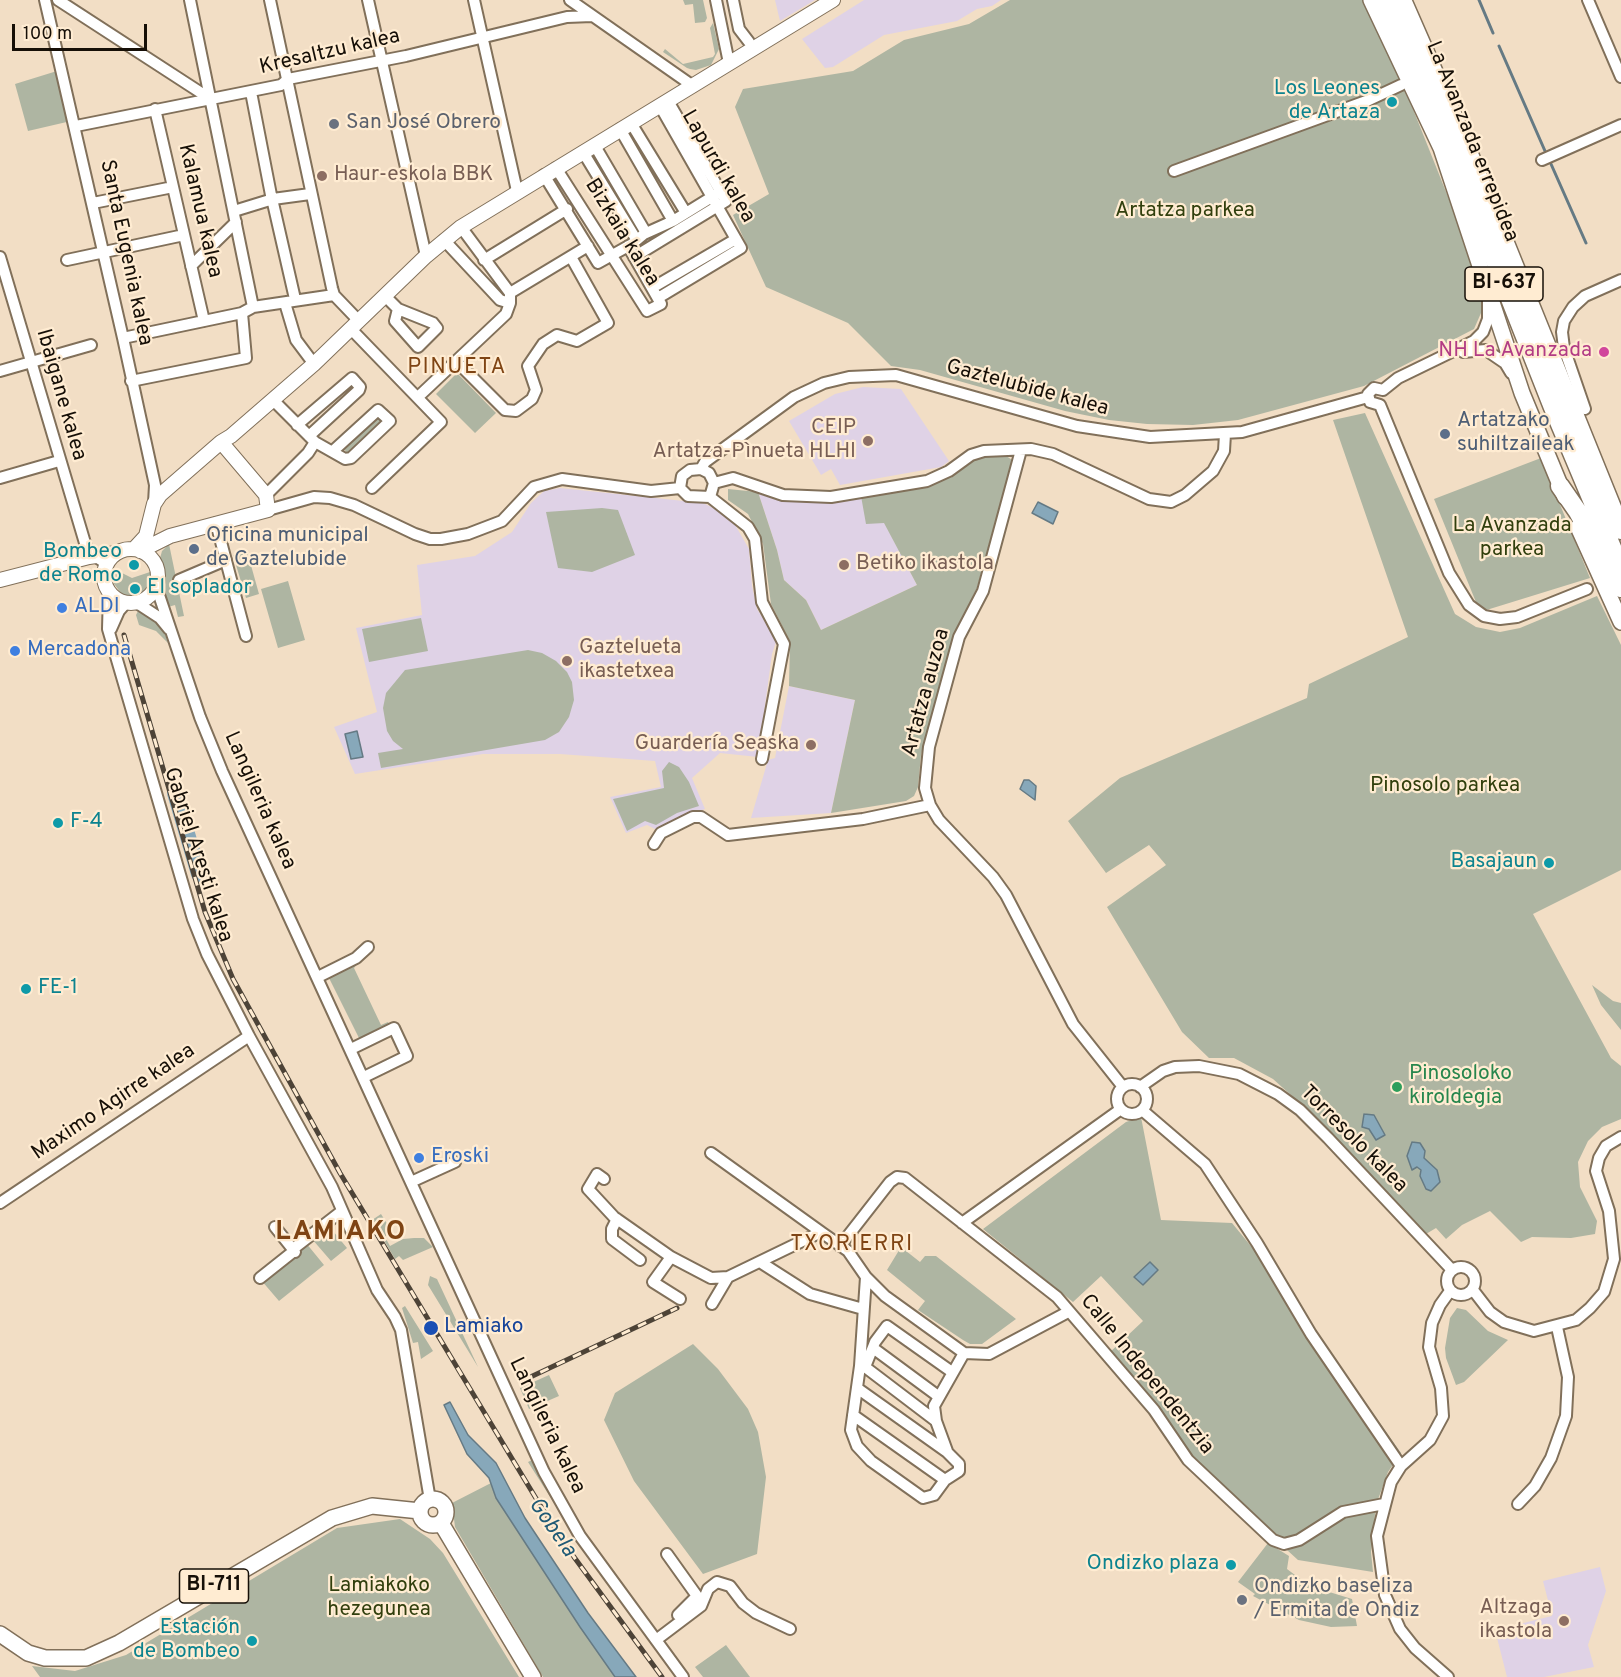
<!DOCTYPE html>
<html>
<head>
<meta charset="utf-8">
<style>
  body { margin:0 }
  #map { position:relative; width:1621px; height:1677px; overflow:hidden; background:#f2dec5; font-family:Overpass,sans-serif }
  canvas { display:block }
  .scale { position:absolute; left:12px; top:24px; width:135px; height:27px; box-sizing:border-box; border:3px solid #160f07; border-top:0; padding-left:8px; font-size:18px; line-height:21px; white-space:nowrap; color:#160f07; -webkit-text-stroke:4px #ffecd2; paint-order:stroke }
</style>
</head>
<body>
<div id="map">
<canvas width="1621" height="1677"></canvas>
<div class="scale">100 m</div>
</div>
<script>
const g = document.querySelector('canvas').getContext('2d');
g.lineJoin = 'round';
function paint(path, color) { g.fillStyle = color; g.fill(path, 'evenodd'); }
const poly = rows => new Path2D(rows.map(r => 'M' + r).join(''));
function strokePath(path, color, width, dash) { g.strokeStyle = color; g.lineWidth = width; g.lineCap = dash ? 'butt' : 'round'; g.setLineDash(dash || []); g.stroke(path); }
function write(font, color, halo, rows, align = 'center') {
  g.font = font + ' Overpass,sans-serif'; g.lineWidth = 4.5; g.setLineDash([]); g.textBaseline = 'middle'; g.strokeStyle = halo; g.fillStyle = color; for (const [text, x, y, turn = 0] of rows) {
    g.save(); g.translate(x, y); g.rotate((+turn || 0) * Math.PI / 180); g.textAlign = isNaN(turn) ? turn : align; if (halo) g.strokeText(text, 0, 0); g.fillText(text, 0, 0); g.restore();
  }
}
paint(poly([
  [775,0,815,0,780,21],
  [864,0,1001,0,992,6,977,9,957,21,884,35,833,67,825,68,802,39],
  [863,387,901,389,949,461,941,467,840,485,831,469,821,475,789,421,835,394],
  [560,488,703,503,730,516,749,549,752,586,757,609,777,639,772,654,758,757,720,753,692,778,705,809,682,816,657,830,647,825,626,833,610,797,661,787,655,761,560,754,483,754,355,774,334,727,377,712,356,628,422,615,417,565,475,556,512,532,531,503,544,491],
  [758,492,810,502,861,496,884,522,917,585,821,630,806,600,784,580,777,550],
  [789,686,855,700,831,813,751,818,768,760,775,758],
  [1600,1567,1606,1591,1588,1645,1594,1667,1544,1677,1507,1677,1495,1630,1552,1616,1543,1581]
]), '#dfd2e6');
paint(poly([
  [683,0,703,0,707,18,705,22,695,23,693,4,685,5],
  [1010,0,1363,0,1403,84,1488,297,1474,329,1364,386,1238,420,1193,425,1147,424,1109,420,1065,411,920,370,891,366,848,323,766,287,733,215,769,194,735,107,743,89,853,71,904,40,969,24],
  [713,23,719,49,711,65,696,70,690,69,687,68,663,52,665,49,683,64,713,57,715,54,710,28],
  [57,71,71,121,28,131,15,84],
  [457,373,496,413,475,433,436,394],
  [1365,413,1455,614,1476,627,1500,632,1520,628,1597,596,1621,645,1621,870,1533,914,1611,1058,1621,1066,1621,1119,1602,1127,1588,1141,1578,1162,1580,1187,1597,1221,1595,1234,1571,1238,1532,1237,1521,1242,1490,1211,1462,1225,1446,1239,1436,1228,1426,1234,1301,1104,1273,1079,1234,1058,1209,1058,1182,1032,1107,907,1166,865,1149,845,1106,873,1068,821,1120,778,1307,698,1309,684,1408,637,1333,420],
  [379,414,387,422,350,456,343,448],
  [994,454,1005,455,1012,460,977,588,953,639,940,682,921,755,918,787,914,796,906,801,831,813,855,700,789,686,790,641,771,604,763,544,748,514,728,500,728,489,758,492,777,550,784,580,806,600,821,630,917,585,884,523,866,524,861,496,948,476,974,460],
  [1541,458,1590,578,1480,612,1434,499],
  [602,508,618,510,635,555,592,572,558,568,546,512],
  [169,544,184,616,178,617,175,605,168,607,159,562,162,551],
  [247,551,259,594,246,598,233,555],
  [114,569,132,578,150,572,150,585,147,590,136,597,123,596,112,581],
  [288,581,305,640,278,648,261,589],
  [138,611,145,612,162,625,168,643,156,631,139,625,136,615],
  [421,618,428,651,369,662,362,629],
  [528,650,542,653,556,661,567,672,572,682,574,700,569,717,559,732,545,740,381,768,378,753,403,749,393,741,387,731,383,708,386,693,405,670],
  [669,762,679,767,689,782,699,806,677,813,656,825,645,821,627,831,613,799,664,788,662,771],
  [354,954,358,963,354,968,381,1025,388,1022,394,1033,364,1048,324,968],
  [1592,985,1613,1001,1621,1003,1621,1030,1601,1005],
  [1141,1117,1161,1220,1232,1223,1282,1284,1401,1453,1388,1472,1376,1505,1371,1552,1373,1572,1298,1560,1188,1460,1108,1354,1143,1321,1101,1276,1073,1302,983,1229,1126,1122],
  [381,1214,391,1230,385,1237,390,1246,403,1239,414,1238,424,1238,433,1247,403,1260,399,1256,395,1259,372,1220],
  [328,1225,347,1248,331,1261,312,1239],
  [306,1243,324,1265,279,1301,261,1280],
  [901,1247,920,1262,925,1256,936,1256,1016,1319,982,1344,970,1344,963,1340,918,1310,925,1301,887,1270],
  [430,1276,437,1279,478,1367,428,1285],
  [405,1306,433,1351,421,1359,418,1342,413,1343,402,1308],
  [1457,1308,1466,1310,1488,1331,1508,1340,1464,1382,1456,1385,1446,1358,1445,1348,1450,1318],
  [693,1344,718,1369,748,1409,758,1432,766,1477,757,1554,703,1574,634,1481,604,1420,615,1393],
  [549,1375,559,1396,529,1409,520,1388],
  [534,1459,578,1541,528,1462],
  [491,1483,496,1498,615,1677,543,1677,455,1527,452,1503],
  [400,1519,430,1539,443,1553,519,1677,40,1677,32,1666,75,1671,126,1655,337,1528],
  [1268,1543,1289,1556,1287,1569,1299,1578,1313,1587,1352,1599,1357,1626,1331,1627,1299,1620,1253,1596,1255,1594,1238,1582],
  [726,1645,750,1677,703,1677,695,1667]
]), '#aeb5a2');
const water = poly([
  [1038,502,1058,512,1053,524,1032,513,1038,502],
  [357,731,363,757,351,759,345,734,357,731],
  [1024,780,1029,780,1036,786,1035,800,1020,789,1024,780],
  [1364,1114,1374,1115,1385,1135,1376,1140,1369,1129,1362,1127,1364,1114],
  [1412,1142,1420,1143,1425,1151,1424,1158,1437,1170,1440,1182,1431,1191,1426,1189,1420,1176,1421,1170,1417,1167,1412,1170,1407,1156,1412,1142],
  [1150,1262,1158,1270,1143,1285,1134,1277,1150,1262],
  [450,1402,468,1435,496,1463,525,1518,588,1613,636,1677,615,1677,580,1627,496,1498,489,1478,467,1454,444,1405,450,1402]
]);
paint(water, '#87a8ba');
strokePath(water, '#657a84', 1.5);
strokePath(poly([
  [1479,0,1493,33],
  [1499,46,1545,151],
  [1551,164,1586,243]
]), '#657a84', 3);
strokePath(poly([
  [175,793,199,874]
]), '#87a8ba', 16);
const street = poly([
  [45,0,123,338,155,485,154,503],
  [58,0,209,98],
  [190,0,253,307],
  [270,0,332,288,334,295,359,321],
  [368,0,426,256],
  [474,0,517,191],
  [570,0,693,86],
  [716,0,729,63],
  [733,0,739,29,749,42],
  [1588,0,1621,77],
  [251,92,271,195],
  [155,109,204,321],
  [631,123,686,213],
  [76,126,281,85,288,79,406,56,567,17,592,16],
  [620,129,673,221],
  [595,146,646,233],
  [583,152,636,239],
  [1542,160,1621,125],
  [556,168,647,311,661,304,628,246],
  [1174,171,1369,100,1401,85],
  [544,175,598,263,632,244,644,234,673,221,720,192],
  [93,203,173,187],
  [273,203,295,299],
  [234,211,273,199,310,194],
  [444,240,500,300,510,303,510,293,461,227],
  [0,257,85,543,87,551,107,564],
  [634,257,726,201,668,101],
  [67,260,184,235],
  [484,260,567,209],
  [191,266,236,222],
  [652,288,736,239],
  [510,293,588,246],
  [385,296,398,309,433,323,437,328,418,347,395,321,398,309],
  [658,298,741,248,660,106],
  [285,303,296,340,314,364],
  [351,329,441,422,372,488],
  [123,338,242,313,253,307,334,295],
  [1463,352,1486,350,1505,363,1511,373],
  [457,362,505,410,516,411,532,399,536,390,528,366,543,344,557,335,577,341,608,323,571,257],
  [0,371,91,345],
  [131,381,246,358,242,313],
  [1383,390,1398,378,1474,341,1483,332,1488,319,1488,300],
  [418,397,506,314,510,303],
  [273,400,315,442,345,459,351,458,390,421,378,410,333,451],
  [1380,405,1449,573,1469,605,1484,616,1500,619,1517,617,1587,589],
  [1380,405,1370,402,1368,394,1374,388,1383,390],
  [1585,409,1564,348,1562,332,1564,321,1573,307,1585,296,1621,280],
  [297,425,352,378,360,387,359,390,309,436],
  [1021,450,983,591,959,637,929,747,925,788,930,805,939,820,993,877,1006,895,1073,1024,1123,1087],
  [701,469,705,462,794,397,824,383,849,377,896,375,1077,426,1150,437,1242,432,1368,397],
  [701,469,709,473,714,483,710,497,688,496,680,488,682,476,690,470,701,469],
  [0,478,59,461],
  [714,483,733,478,783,495,831,497,927,481,949,471,971,455,984,451,1031,449,1053,454,1149,499,1171,502,1185,495,1213,471,1224,451,1225,434],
  [266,495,308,453,315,442],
  [710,497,748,527,755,539,762,602,784,644,762,759],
  [268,510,314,497,330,498,354,505,415,534,430,539,441,539,468,534,502,521,534,487,562,479,651,491,680,488],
  [216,523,246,636],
  [179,580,226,560],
  [156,586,200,717,222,771,544,1472,580,1536,683,1677],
  [109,592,108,629,193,919,207,954,249,1036,332,1187,377,1290,395,1317,401,1330,430,1500],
  [137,603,160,618,169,629],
  [111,629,119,611,126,603],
  [654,844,661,833,693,817,701,817,728,835,863,819,930,805],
  [318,977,356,958,368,947],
  [351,1049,394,1028,407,1056,364,1077],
  '1117 1099a15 15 0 1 1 30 0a15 15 0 1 1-30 0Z',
  [1140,1087,1163,1071,1175,1067,1199,1066,1239,1074,1278,1094,1300,1110,1328,1138,1452,1270],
  [1142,1110,1205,1164,1257,1243,1311,1334,1401,1466],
  [711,1153,821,1232],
  [604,1179,597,1174,588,1189,614,1217,671,1257,711,1278,728,1277,821,1232,848,1251,866,1277,885,1296,964,1353,989,1354,1068,1312],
  [411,1182,455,1162],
  [0,1203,249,1036],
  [617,1219,612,1229,612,1239,640,1260],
  [962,1223,1121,1109],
  [275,1227,295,1252],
  [840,1246,890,1182,897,1177,905,1178,1057,1297,1154,1410,1188,1460,1273,1540,1284,1544,1299,1540,1343,1512,1384,1504],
  [293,1249,342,1211],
  [671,1257,653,1282,680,1299],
  [760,1262,810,1294,863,1309],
  '1447 1281a14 14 0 1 1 28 0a14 14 0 1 1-28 0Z',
  [260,1278,294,1251],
  [1473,1290,1490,1312,1504,1322,1534,1331,1576,1320,1590,1308,1604,1292,1614,1259,1609,1211,1596,1171,1599,1158,1606,1146,1621,1137],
  [712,1304,728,1277],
  [873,1348,938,1396],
  [860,1366,865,1367,936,1421],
  [865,1367,875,1342,887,1326,952,1372],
  [857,1388,947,1452,959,1464,959,1471,945,1480,934,1495,923,1498,871,1461,857,1446,851,1430,860,1366,866,1277],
  [853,1415,945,1480],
  [947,1451,936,1421,934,1406,964,1353],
  [1518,1504,1535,1486,1551,1458,1566,1416,1568,1377,1557,1327],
  [667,1554,697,1596,678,1615],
  [656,1640,701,1606,708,1589,717,1582,730,1586,743,1603,756,1613,790,1629],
  [1448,1677,1415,1648,1400,1629,1385,1595,1377,1536,1391,1482,1401,1466,1430,1440,1443,1416,1441,1388,1429,1347,1432,1323,1440,1305,1450,1291]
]);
const secondary = poly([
  [221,442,231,436,314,364,426,256,461,227,833,0],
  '104 576a27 27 0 1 1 54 0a27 27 0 1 1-54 0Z',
  [134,549,146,536,154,504,160,495,221,442,266,495,268,510,170,536,140,551],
  [0,580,89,557,116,553]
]);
const primary = poly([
  [1371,0,1441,148,1522,393,1565,497],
  [1578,527,1621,622],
  '420 1512a13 13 0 1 1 26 0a13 13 0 1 1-26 0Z',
  [441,1523,533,1677],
  [0,1634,28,1653,45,1658,86,1658,119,1643,332,1518,372,1506,420,1511]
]);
const highway = poly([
  [1386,0,1449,144,1552,405,1621,569],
  [1402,0,1462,137,1621,530],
  [1560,486,1578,512,1621,588]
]);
strokePath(street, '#81705a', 14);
strokePath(secondary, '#81705a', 16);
strokePath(primary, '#81705a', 18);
strokePath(highway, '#81705a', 21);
strokePath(street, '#fff', 10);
strokePath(secondary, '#fff', 14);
strokePath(primary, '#fff', 15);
strokePath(highway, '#fff', 18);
const rail = poly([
  [124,635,205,912,233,979,340,1173,540,1505,574,1557,662,1677],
  [524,1380,677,1308]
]);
strokePath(rail, '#4d4337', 5);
strokePath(rail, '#ffecd2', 3, [9]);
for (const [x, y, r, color] of [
  [1392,102,6,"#0f9aa8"],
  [334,124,6,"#6b7280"],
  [322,176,6,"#8d6e63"],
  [1604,352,6,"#d1479c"],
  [1445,434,6,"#5c6f8a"],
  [868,441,6,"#8d6e63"],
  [194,549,6,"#5c6f8a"],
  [134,565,6,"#0f9aa8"],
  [844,565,6,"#8d6e63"],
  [135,589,6,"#0f9aa8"],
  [62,608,6,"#3f7fe0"],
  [15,651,6,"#3f7fe0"],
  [567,661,6,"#8d6e63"],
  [811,745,6,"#8d6e63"],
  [58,823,6,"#0f9aa8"],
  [1549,863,6,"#0f9aa8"],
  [26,989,6,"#0f9aa8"],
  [1397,1087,6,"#2e9e5b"],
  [419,1158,6,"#3f7fe0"],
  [431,1328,8,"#1a4fb4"],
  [1231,1565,6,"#0f9aa8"],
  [1242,1600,6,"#6b7280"],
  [1564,1621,6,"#8d6e63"],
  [252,1641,6,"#0f9aa8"]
]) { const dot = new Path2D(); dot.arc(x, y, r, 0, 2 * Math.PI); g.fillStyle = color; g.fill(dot); strokePath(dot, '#ffecd2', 2); }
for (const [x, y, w] of [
  [1504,284,78],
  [214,1586,69]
]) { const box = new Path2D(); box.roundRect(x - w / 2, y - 17, w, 34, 4.5); g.fillStyle = '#ffecd2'; g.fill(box); strokePath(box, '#160f07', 1.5); }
write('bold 20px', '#160f07', null, [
  ["BI-637",1504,284],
  ["BI-711",214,1586]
]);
write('21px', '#160f07', '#ffecd2', [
  ["Kresaltzu kalea",330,53,-13],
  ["La Avanzada errepidea",1471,142,68],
  ["Lapurdi kalea",717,167,60],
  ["Kalamua kalea",199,211,77],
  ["Bizkaia kalea",621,233,58],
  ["Santa Eugenia kalea",125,253,78],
  ["Gaztelubide kalea",1027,389,15],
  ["Ibaigane kalea",60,395,74],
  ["Artatza auzoa",927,693,-75],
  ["Langileria kalea",259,801,66],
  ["Gabriel Aresti kalea",197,855,72],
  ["Maximo Agirre kalea",114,1103,-34],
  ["Torresolo kalea",1353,1140,45],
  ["Calle Independentzia",1146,1375,51],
  ["Langileria kalea",546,1426,64]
]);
write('21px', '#0d838f', '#ffecd2', [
  ["Los Leones",1380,90],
  ["de Artaza",1380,114],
  ["Bombeo",122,553],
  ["de Romo",122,577],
  ["El soplador",147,589,"left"],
  ["F-4",70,823,"left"],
  ["Basajaun",1537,863],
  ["FE-1",38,989,"left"],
  ["Ondizko plaza",1219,1565],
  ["Estación",240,1629],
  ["de Bombeo",240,1653]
], 'right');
write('21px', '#5b616d', '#ffecd2', [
  ["San José Obrero",346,124],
  ["Ondizko baseliza",1254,1588],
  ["/ Ermita de Ondiz",1254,1612]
], 'left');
write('21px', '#785e54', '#ffecd2', [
  ["Haur-eskola BBK",334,176],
  ["CEIP",856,429,"right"],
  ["Artatza-Pìnueta HLHI",856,453,"right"],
  ["Betiko ikastola",856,565],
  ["Gaztelueta",579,649],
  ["ikastetxea",579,673],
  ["Guardería Seaska",799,745,"right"],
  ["Altzaga",1552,1609,"right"],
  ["ikastola",1552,1633,"right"]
], 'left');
write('21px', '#313f0d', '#ffecd2', [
  ["Artatza parkea",1185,212],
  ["La Avanzada",1512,527],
  ["parkea",1512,551],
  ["Pinosolo parkea",1445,787],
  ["Lamiakoko",379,1587],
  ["hezegunea",379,1611]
]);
write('21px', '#b23c85', '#ffecd2', [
  ["NH La Avanzada",1592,352]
], 'right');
write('21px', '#4e5e75', '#ffecd2', [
  ["Artatzako",1457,422],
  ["suhiltzaileak",1457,446],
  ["Oficina municipal",206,537],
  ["de Gaztelubide",206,561]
], 'left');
write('21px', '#366cbe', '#ffecd2', [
  ["ALDI",74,608],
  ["Mercadona",27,651],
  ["Eroski",431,1158]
], 'left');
write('21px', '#27864d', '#ffecd2', [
  ["Pinosoloko",1409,1075],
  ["kiroldegia",1409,1099]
], 'left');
write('21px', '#164399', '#ffecd2', [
  ["Lamiako",444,1328]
], 'left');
g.letterSpacing = '1.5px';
write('22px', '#7f4414', '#ffecd2', [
  ["PINUETA",457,369],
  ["TXORIERRI",852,1246]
]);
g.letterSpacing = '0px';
write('italic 22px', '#215b76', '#ffecd2', [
  ["Gobela",551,1528,55]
]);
g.letterSpacing = '1.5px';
write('bold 27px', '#7f4414', '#ffecd2', [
  ["LAMIAKO",341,1234]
]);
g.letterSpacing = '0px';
</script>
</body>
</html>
